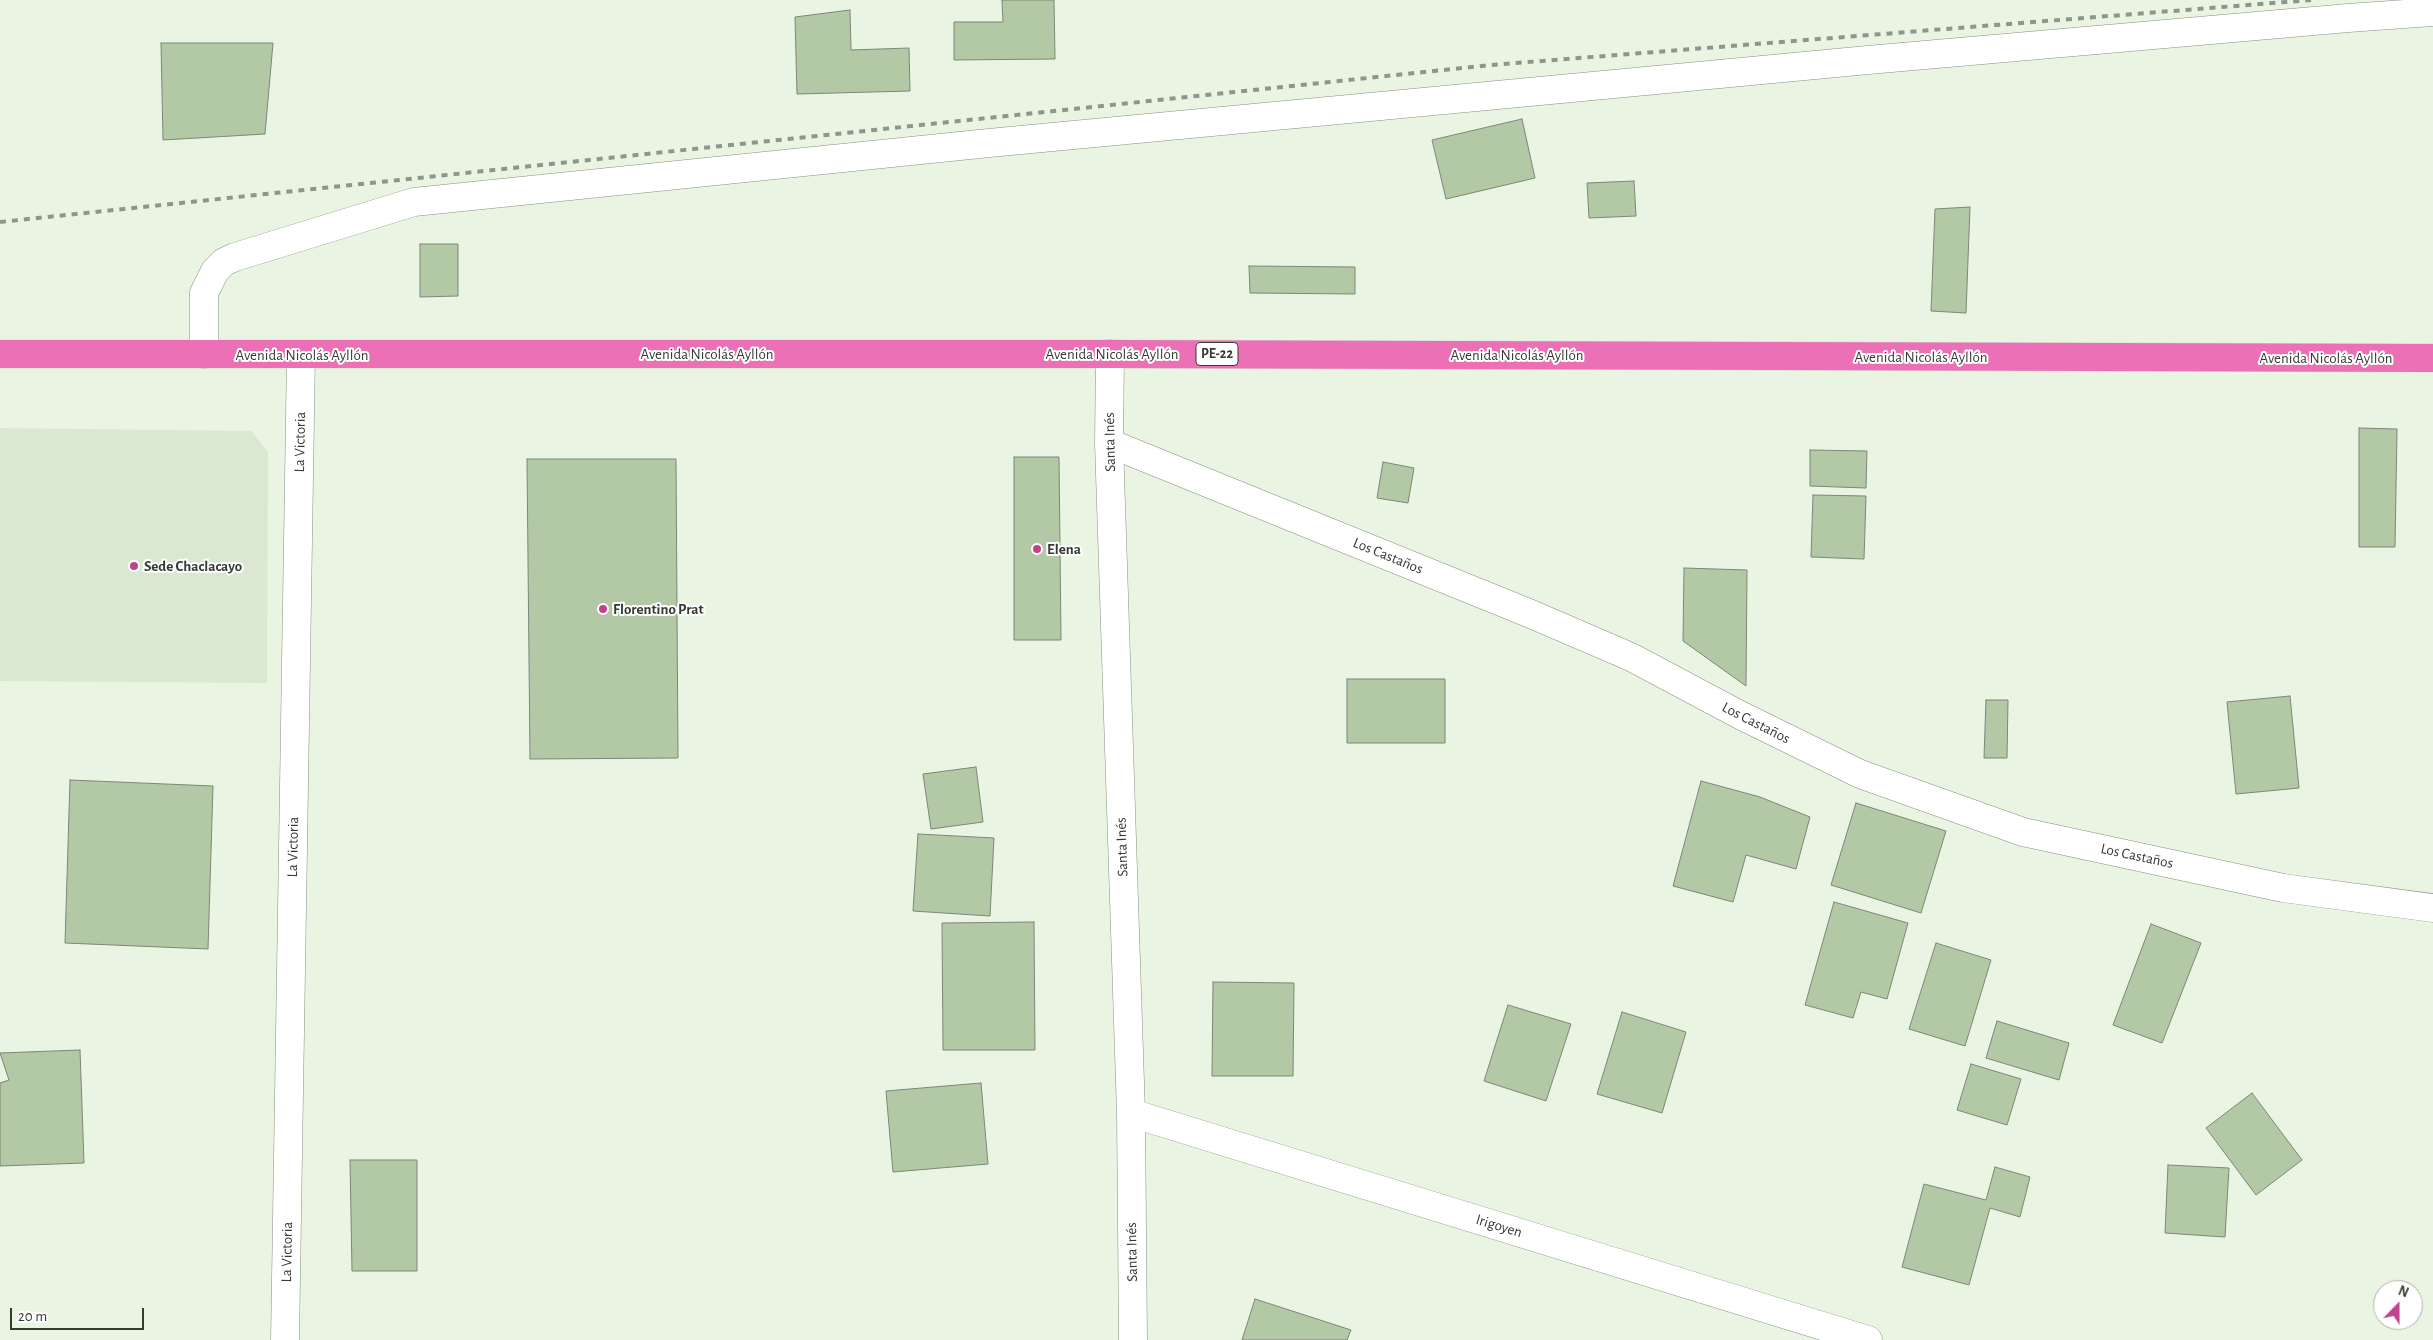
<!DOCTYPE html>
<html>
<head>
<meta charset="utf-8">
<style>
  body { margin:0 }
  #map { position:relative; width:2433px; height:1340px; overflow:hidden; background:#eaf4e3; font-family:"Alegreya Sans",sans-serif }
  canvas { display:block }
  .north { position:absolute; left:2373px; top:1280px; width:50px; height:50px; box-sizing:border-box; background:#fff; border:1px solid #afb0ae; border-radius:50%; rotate:22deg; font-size:14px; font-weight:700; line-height:20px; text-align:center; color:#363a34 }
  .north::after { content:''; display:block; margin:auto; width:18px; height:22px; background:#c1438f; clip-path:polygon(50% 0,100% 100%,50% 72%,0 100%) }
  .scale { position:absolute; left:10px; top:1308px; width:134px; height:22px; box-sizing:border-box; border:2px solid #363a34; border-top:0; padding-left:6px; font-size:15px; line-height:18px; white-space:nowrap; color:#363a34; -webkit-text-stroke:4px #fff; paint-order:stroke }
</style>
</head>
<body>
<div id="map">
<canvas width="2433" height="1340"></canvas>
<div class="north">N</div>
<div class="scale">20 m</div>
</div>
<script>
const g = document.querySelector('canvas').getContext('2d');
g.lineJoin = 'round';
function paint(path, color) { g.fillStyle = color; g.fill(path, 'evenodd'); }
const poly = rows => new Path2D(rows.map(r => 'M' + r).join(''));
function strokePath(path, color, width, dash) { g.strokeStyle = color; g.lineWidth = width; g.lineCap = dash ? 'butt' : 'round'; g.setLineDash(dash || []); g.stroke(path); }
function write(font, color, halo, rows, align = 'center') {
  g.font = font + ' "Alegreya Sans",sans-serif'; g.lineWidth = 4; g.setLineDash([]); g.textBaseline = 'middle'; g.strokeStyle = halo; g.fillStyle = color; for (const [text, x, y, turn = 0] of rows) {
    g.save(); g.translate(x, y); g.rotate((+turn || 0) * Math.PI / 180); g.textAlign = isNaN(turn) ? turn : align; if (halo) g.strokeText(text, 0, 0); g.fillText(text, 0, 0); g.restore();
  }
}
paint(poly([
  [0,428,251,431,268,452,267,683,0,681]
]), '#dae8d1');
const building = poly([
  [1002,0,1054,0,1055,59,954,60,954,22,1003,22,1002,0],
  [850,10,851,50,909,48,910,91,797,94,795,17,850,10],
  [161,43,273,43,265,134,163,140,161,43],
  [1522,119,1535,178,1446,199,1432,140,1522,119],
  [1634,181,1636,216,1589,218,1587,183,1634,181],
  [1970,207,1966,313,1931,311,1935,209,1970,207],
  [420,244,458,244,458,296,420,297,420,244],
  [1249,266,1355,267,1355,294,1250,293,1249,266],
  [2359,428,2397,429,2395,547,2359,547,2359,428],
  [1810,450,1867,451,1866,488,1810,486,1810,450],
  [1014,457,1059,457,1061,640,1014,640,1014,457],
  [527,459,676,459,678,758,530,759,527,459],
  [1383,462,1414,468,1408,503,1377,498,1383,462],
  [1813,495,1866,496,1864,559,1811,557,1813,495],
  [1684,568,1747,570,1746,686,1683,641,1684,568],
  [1347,679,1445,679,1445,743,1347,743,1347,679],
  [2290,696,2299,788,2236,794,2227,702,2290,696],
  [1986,700,2008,700,2007,758,1984,758,1986,700],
  [976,767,983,822,931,829,923,774,976,767],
  [70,780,213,786,208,949,65,943,70,780],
  [1701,781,1760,797,1810,817,1796,869,1746,855,1733,902,1673,886,1701,781],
  [1856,803,1946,831,1921,913,1831,885,1856,803],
  [918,834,994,838,990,916,913,911,918,834],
  [1834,902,1908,923,1887,999,1861,992,1853,1018,1805,1005,1834,902],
  [1034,922,1035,1050,943,1050,942,923,1034,922],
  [2151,924,2201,943,2162,1043,2113,1025,2151,924],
  [1936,943,1991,960,1965,1046,1909,1029,1936,943],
  [1213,982,1294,983,1293,1076,1212,1076,1213,982],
  [1508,1005,1571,1024,1546,1101,1484,1081,1508,1005],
  [1622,1012,1686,1032,1662,1113,1597,1094,1622,1012],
  [1997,1021,2069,1043,2059,1080,1986,1058,1997,1021],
  [80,1050,84,1163,0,1166,0,1083,9,1080,0,1053,80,1050],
  [1971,1064,2021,1079,2007,1125,1957,1110,1971,1064],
  [981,1083,988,1164,893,1172,886,1091,981,1083],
  [2252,1093,2302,1160,2256,1195,2206,1128,2252,1093],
  [350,1160,417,1160,417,1271,352,1271,350,1160],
  [2168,1165,2229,1168,2225,1237,2165,1233,2168,1165],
  [1995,1167,2030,1177,2020,1217,1990,1208,1969,1285,1902,1267,1924,1184,1986,1200,1995,1167],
  [1255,1299,1351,1330,1347,1340,1242,1340,1255,1299]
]);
paint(building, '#b3c8a4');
strokePath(building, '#7d8677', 1);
const minor = poly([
  [204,354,204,293,215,271,224,262,235,257,414,202,989,143,1868,60,2348,18,2433,12],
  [1110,354,1109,443,1131,1113,1133,1340],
  [1109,443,1531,614,1631,657,1740,715,1860,774,2023,832,2283,888,2433,908],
  [1131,1113,1868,1340],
  [285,1340,301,355]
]);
const highway = poly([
  [0,354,1110,354,2433,358]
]);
strokePath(minor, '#889082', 29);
strokePath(highway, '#d7d8d6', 29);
strokePath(minor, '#fff', 28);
strokePath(highway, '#eb70b6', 28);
strokePath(poly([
  [0,222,1491,65,2311,0]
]), '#8e958a', 4, [6, 6]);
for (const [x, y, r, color] of [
  [1037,549,5,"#c1438f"],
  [134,566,5,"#c1438f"],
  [603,609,5,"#c1438f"]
]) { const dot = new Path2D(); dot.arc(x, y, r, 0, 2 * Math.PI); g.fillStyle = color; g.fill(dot); strokePath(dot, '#fff', 2); }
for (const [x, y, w] of [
  [1217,354,42]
]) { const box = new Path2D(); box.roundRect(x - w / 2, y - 11.5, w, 23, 4); g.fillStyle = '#fff'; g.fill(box); strokePath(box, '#363a34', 1); }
write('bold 14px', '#363a34', null, [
  ["PE-22",1217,354]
]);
write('15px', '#363a34', '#fff', [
  ["Avenida Nicolás Ayllón",707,354],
  ["Avenida Nicolás Ayllón",1112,354],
  ["Avenida Nicolás Ayllón",302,355],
  ["Avenida Nicolás Ayllón",1517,355],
  ["Avenida Nicolás Ayllón",1921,357],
  ["Avenida Nicolás Ayllón",2326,358],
  ["La Victoria",300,442,-89],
  ["Santa Inés",1110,442,-91],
  ["Los Castaños",1388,556,22],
  ["Los Castaños",1756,723,27],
  ["La Victoria",293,847,-89],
  ["Santa Inés",1122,847,-92],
  ["Los Castaños",2137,856,12],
  ["Irigoyen",1499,1226,17],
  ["La Victoria",287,1252,-89],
  ["Santa Inés",1132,1252,-91]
]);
write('bold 15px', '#363a34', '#fff', [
  ["Elena",1047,549],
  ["Sede Chaclacayo",144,566],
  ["Florentino Prat",613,609]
], 'left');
</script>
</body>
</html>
